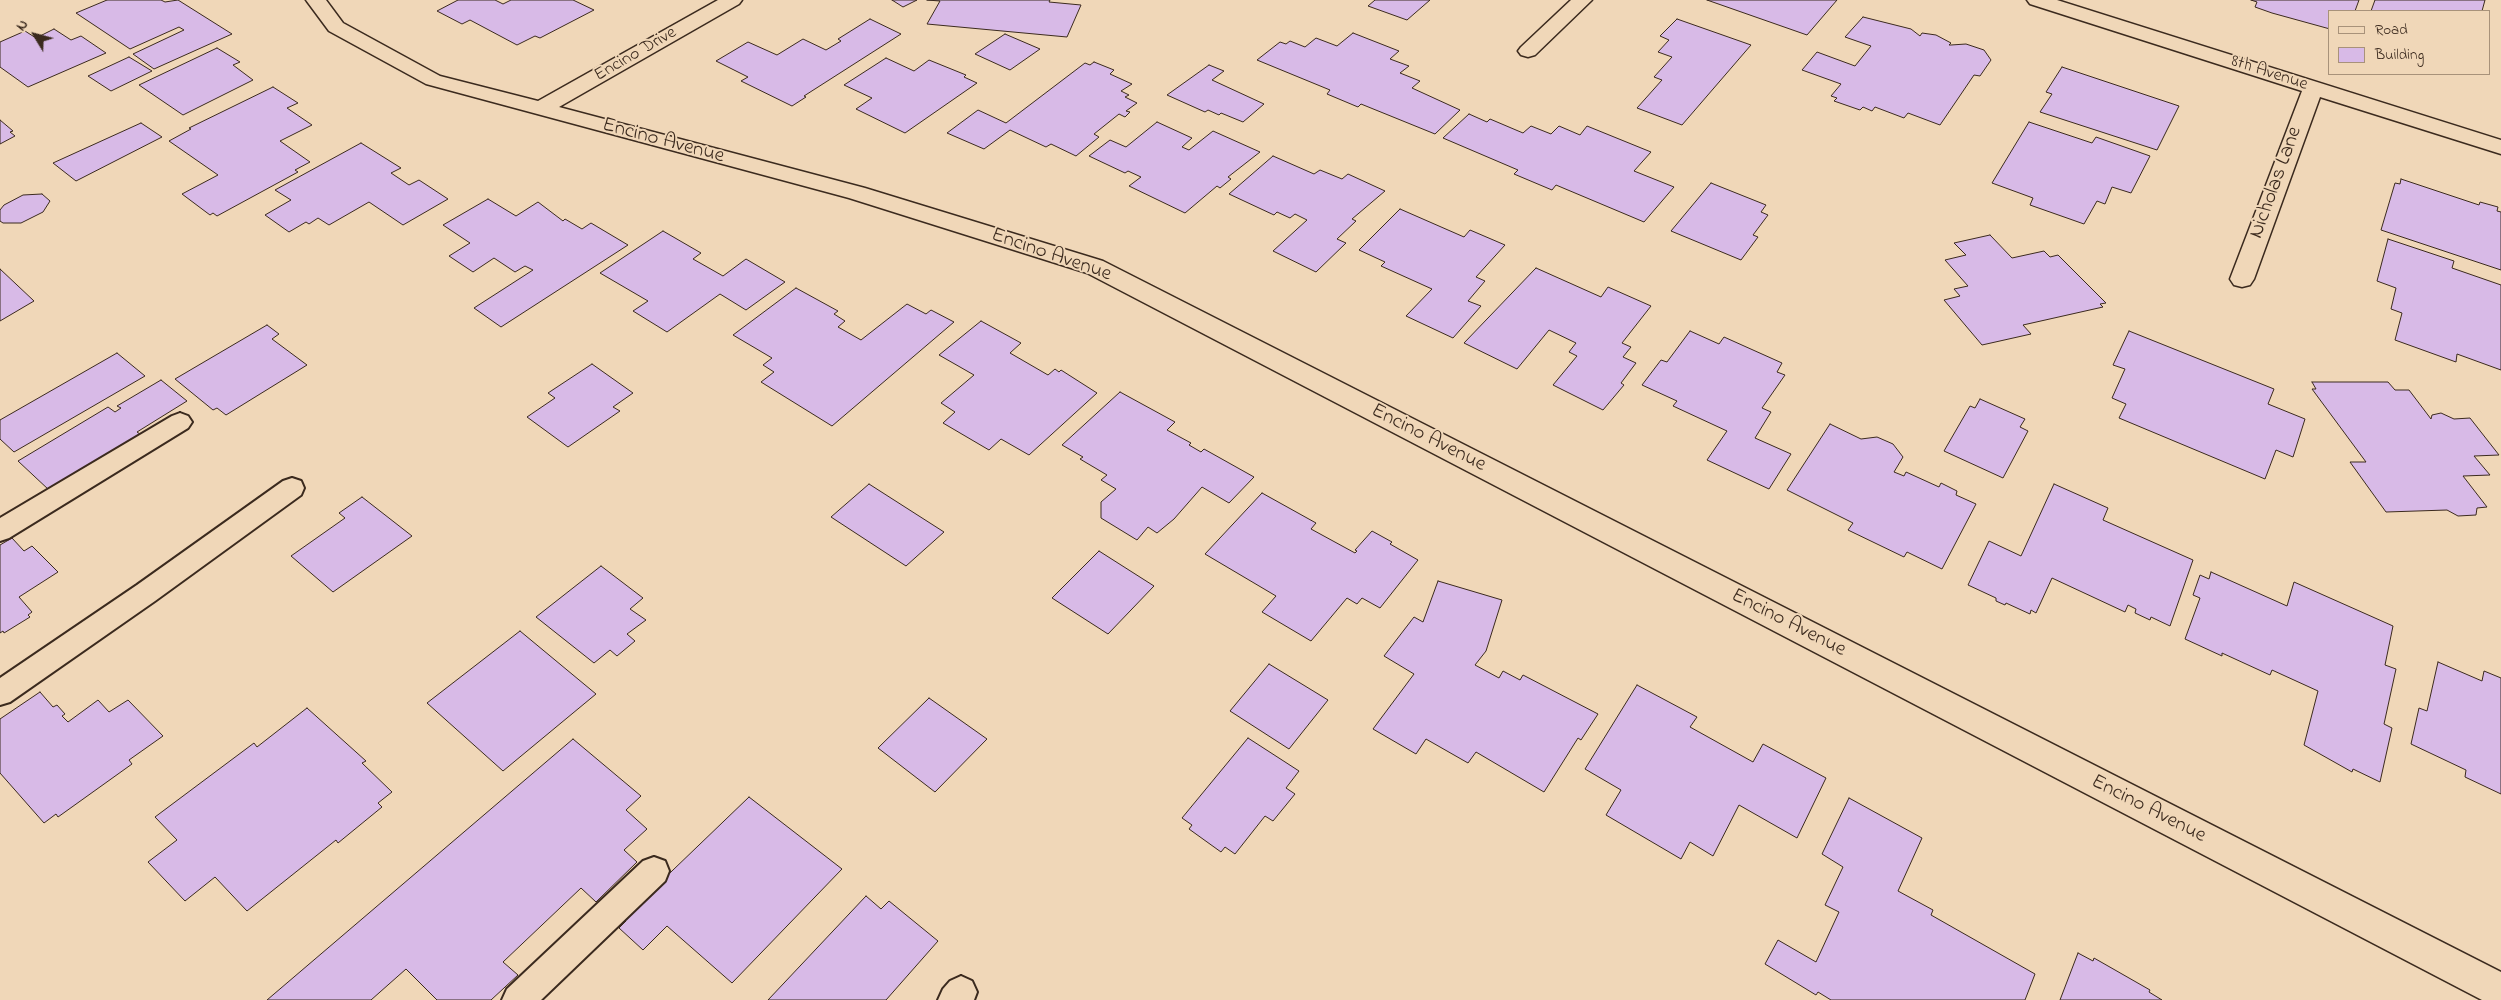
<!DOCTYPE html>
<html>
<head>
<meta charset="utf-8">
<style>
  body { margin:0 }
  #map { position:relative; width:2501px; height:1000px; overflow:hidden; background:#f0d7b8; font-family:"Indie Flower",sans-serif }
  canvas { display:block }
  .legend { position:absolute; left:2328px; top:10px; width:162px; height:65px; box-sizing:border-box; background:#f0d7b8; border:1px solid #a8927a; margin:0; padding:6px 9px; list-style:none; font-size:15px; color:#3b2a1e }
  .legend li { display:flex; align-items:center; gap:10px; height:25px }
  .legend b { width:25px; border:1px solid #a8927a }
  .north { position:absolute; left:10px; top:10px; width:50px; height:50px; -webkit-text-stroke:4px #f0d7b8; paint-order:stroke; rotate:307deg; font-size:14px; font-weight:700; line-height:20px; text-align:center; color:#3b2a1e }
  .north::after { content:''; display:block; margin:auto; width:18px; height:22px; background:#3b2a1e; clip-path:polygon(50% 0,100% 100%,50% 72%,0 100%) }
</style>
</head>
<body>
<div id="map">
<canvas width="2501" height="1000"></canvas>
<ul class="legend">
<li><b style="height:6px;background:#f0d7b8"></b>Road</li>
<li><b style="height:14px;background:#d8bae7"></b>Building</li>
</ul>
<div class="north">N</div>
</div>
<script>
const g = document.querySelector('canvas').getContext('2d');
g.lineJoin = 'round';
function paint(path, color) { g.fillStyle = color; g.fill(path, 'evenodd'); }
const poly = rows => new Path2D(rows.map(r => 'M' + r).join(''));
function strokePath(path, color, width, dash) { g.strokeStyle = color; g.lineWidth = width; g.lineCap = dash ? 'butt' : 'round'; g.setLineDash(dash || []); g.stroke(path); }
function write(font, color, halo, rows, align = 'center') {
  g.font = font + ' "Indie Flower",sans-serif'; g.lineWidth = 4; g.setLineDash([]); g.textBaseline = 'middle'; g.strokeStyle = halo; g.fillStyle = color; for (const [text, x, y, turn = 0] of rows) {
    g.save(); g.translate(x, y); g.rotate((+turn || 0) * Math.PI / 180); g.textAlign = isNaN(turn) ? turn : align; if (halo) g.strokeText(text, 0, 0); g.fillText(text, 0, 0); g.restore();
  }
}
const building = poly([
  [107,0,161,0,165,2,178,0,232,34,154,69,133,54,184,30,179,27,130,49,76,13,107,0],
  [458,0,495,0,503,4,511,0,573,0,594,10,540,38,535,36,517,45,470,20,462,24,437,11,458,0],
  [892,0,917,0,903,7,892,0],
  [927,0,1050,0,1049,2,1081,5,1067,37,927,24,940,1,927,0],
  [1375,0,1430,0,1407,20,1368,6,1375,0],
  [1707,0,1837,0,1807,35,1707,0],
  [2251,0,2359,0,2355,11,2330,11,2330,29,2272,13,2255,7,2257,2,2251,0],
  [2375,0,2485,0,2482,11,2371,11,2375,0],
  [1863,17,1911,29,1920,36,1922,33,1936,35,1951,43,1949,45,1951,45,1966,44,1984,50,1991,60,1980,76,1974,75,1940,125,1908,113,1904,118,1875,107,1872,111,1863,107,1860,110,1834,101,1837,98,1831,96,1841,84,1802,70,1817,52,1855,66,1871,46,1845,37,1863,17],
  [870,19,901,34,804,96,806,97,792,106,741,81,748,77,716,61,748,42,777,55,803,39,826,50,841,41,838,39,870,19],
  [1677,19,1751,45,1682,125,1637,108,1662,80,1654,77,1672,57,1658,52,1669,40,1660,36,1677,19],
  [54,29,71,40,81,36,106,53,28,87,0,67,0,42,25,31,36,38,54,29],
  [1353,33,1399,51,1390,59,1409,66,1400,73,1420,81,1412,88,1460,110,1435,134,1361,104,1358,107,1327,94,1330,90,1257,60,1280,42,1286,44,1290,41,1305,47,1316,38,1337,46,1353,33],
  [1005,34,1040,49,1010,70,975,54,1005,34],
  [217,48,240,62,233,65,253,80,183,115,139,85,217,48],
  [129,57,152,71,111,91,88,76,129,57],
  [886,58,914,71,929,60,966,75,964,77,977,83,905,133,856,109,872,98,844,85,886,58],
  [1094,62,1114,70,1110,74,1132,84,1121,91,1129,95,1125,97,1137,103,1126,111,1130,112,1125,117,1119,114,1094,134,1099,137,1076,156,1051,144,1046,147,1010,130,984,149,947,133,978,110,1006,123,1085,63,1090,65,1094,62],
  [1209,65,1224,71,1212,80,1264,104,1243,122,1221,113,1219,115,1208,110,1205,112,1167,95,1209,65],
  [2062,67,2179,106,2157,150,2040,112,2052,94,2046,92,2062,67],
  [273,87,298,103,287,108,312,125,280,141,310,162,295,170,298,172,217,216,213,213,210,215,182,194,218,175,169,141,191,129,189,128,273,87],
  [1469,114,1487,122,1490,119,1523,133,1531,126,1551,134,1559,126,1580,135,1587,126,1651,152,1634,171,1674,187,1644,222,1556,185,1552,190,1514,174,1518,170,1443,138,1469,114],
  [0,120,13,131,10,132,15,136,0,144,0,120],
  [1157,122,1192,138,1182,147,1189,150,1213,131,1260,152,1228,177,1231,179,1220,188,1217,186,1185,213,1129,186,1141,177,1128,171,1125,173,1089,156,1110,140,1126,147,1157,122],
  [2029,122,2092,143,2096,137,2150,156,2131,193,2112,187,2105,204,2097,201,2084,224,2030,205,2033,198,1992,183,2029,122],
  [141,123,162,137,76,181,53,163,141,123],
  [361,143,401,168,391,173,409,185,419,180,448,199,403,225,369,202,329,225,318,218,309,224,306,222,289,232,265,215,291,200,275,190,361,143],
  [1273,156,1314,174,1320,170,1342,179,1348,174,1385,191,1352,219,1356,221,1337,239,1346,243,1316,272,1273,251,1307,220,1295,214,1290,218,1277,212,1274,215,1229,194,1273,156],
  [2401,179,2479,205,2480,202,2498,207,2497,211,2501,212,2501,270,2381,230,2395,183,2400,184,2401,179],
  [1711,183,1766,205,1761,212,1768,215,1753,235,1758,237,1741,260,1671,231,1711,183],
  [42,194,50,201,43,212,21,223,3,223,0,221,0,210,4,205,23,195,42,194],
  [488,199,516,216,538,202,563,221,565,219,582,229,591,223,628,245,501,327,474,308,533,270,525,266,515,272,494,258,473,272,449,256,470,243,443,225,488,199],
  [1400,209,1464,237,1470,230,1505,245,1476,277,1485,281,1468,301,1481,306,1453,338,1406,316,1432,289,1381,266,1385,262,1359,250,1400,209],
  [663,231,701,253,693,259,723,276,746,259,785,282,746,310,720,294,667,332,633,311,648,301,600,273,663,231],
  [1990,235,2012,258,2044,251,2050,257,2058,255,2106,303,2100,304,2103,307,2023,325,2031,334,1982,345,1944,300,1960,296,1954,289,1968,286,1945,260,1966,255,1954,243,1990,235],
  [2388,239,2454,261,2452,268,2501,285,2501,370,2457,354,2456,362,2395,340,2402,313,2391,309,2396,288,2377,281,2388,239],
  [1536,268,1601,297,1608,287,1651,306,1622,343,1631,347,1623,357,1636,363,1621,383,1624,385,1603,410,1553,385,1577,356,1569,352,1576,343,1549,330,1517,369,1464,343,1536,268],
  [0,269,34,301,0,321,0,269],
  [796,288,838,311,834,314,845,321,838,327,861,340,907,304,926,314,931,310,954,322,832,426,761,382,774,372,763,365,772,358,733,335,796,288],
  [981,321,1021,343,1010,353,1048,375,1055,369,1059,372,1061,370,1097,393,1029,455,1001,439,989,450,943,423,955,412,941,403,974,375,939,355,981,321],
  [267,325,279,334,272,339,307,365,226,415,217,408,213,410,175,379,267,325],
  [1690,331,1719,344,1724,337,1782,363,1777,372,1785,375,1762,408,1771,412,1755,438,1791,454,1769,489,1707,460,1727,431,1673,406,1677,401,1642,385,1661,360,1667,362,1690,331],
  [2129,331,2274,389,2268,404,2305,419,2293,457,2276,450,2265,479,2119,418,2126,404,2112,398,2125,369,2113,365,2129,331],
  [117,353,145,376,14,452,0,439,0,420,117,353],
  [592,364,633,393,613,407,620,411,568,447,527,417,555,398,548,393,592,364],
  [161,380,187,401,137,432,140,434,49,490,18,461,108,407,115,412,121,408,117,406,161,380],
  [2312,382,2388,382,2395,390,2409,390,2431,419,2432,415,2441,413,2454,419,2470,418,2499,455,2474,456,2490,475,2463,476,2487,507,2477,508,2476,515,2458,516,2447,510,2386,512,2350,462,2366,462,2312,389,2316,389,2312,382],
  [1120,392,1175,422,1167,430,1191,443,1189,445,1201,452,1204,449,1254,477,1229,503,1202,487,1174,519,1157,533,1148,527,1137,540,1101,518,1101,502,1116,489,1101,480,1107,475,1080,459,1083,457,1062,445,1120,392],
  [1980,399,2025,419,2020,427,2028,431,2003,478,1944,451,1970,406,1975,408,1980,399],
  [1830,424,1861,439,1877,437,1893,444,1903,457,1894,472,1904,476,1906,472,1939,487,1941,483,1957,491,1956,495,1976,504,1942,569,1907,552,1904,557,1848,530,1853,523,1787,490,1830,424],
  [869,484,944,532,906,566,831,517,869,484],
  [2054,484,2108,508,2103,520,2193,560,2170,626,2151,617,2150,620,2135,613,2136,609,2128,605,2125,612,2052,578,2036,613,2031,610,2030,614,2006,603,2005,605,1996,601,1996,598,1968,585,1989,541,2021,556,2054,484],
  [1262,493,1316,523,1311,529,1355,553,1357,551,1355,550,1372,531,1392,542,1390,544,1418,560,1380,608,1362,598,1357,604,1347,598,1311,641,1262,612,1276,596,1205,554,1262,493],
  [362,497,412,536,333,592,291,556,345,518,339,513,362,497],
  [12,538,24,551,32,546,58,572,19,597,32,612,28,615,30,617,4,633,3,631,0,633,0,545,12,538],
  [1099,551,1154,586,1108,634,1052,598,1099,551],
  [601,566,643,598,630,609,646,620,627,634,635,641,617,656,610,650,594,663,536,617,601,566],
  [2211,572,2287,606,2294,582,2393,626,2385,665,2396,669,2384,724,2392,728,2380,782,2353,769,2352,772,2304,745,2318,691,2272,670,2270,675,2222,653,2222,656,2185,639,2200,598,2193,595,2200,575,2209,579,2211,572],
  [1438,581,1502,600,1486,651,1475,665,1499,678,1503,671,1520,680,1523,675,1598,714,1581,740,1578,738,1544,792,1476,752,1468,763,1426,739,1416,754,1373,729,1414,674,1384,656,1414,617,1423,622,1438,581],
  [520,631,596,694,503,771,427,703,520,631],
  [2438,662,2482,681,2484,671,2501,678,2501,794,2465,777,2466,770,2411,744,2419,708,2427,711,2438,662],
  [1269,664,1328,700,1289,749,1230,711,1269,664],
  [1637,685,1697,717,1690,727,1753,762,1763,744,1826,778,1797,838,1739,805,1713,856,1690,842,1681,859,1606,815,1621,790,1585,769,1637,685],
  [40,692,53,707,57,705,65,714,62,716,68,722,98,700,109,712,128,700,163,736,129,760,132,764,58,817,56,814,44,823,0,773,0,719,40,692],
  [929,698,987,739,935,792,878,748,929,698],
  [307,708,366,761,362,763,392,792,378,803,382,807,338,843,336,840,247,911,215,877,185,901,148,862,177,840,155,817,254,743,257,747,307,708],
  [1248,738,1299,771,1286,788,1295,794,1273,821,1265,816,1235,854,1225,847,1221,852,1189,829,1192,825,1182,818,1248,738],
  [573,739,641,796,626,810,647,829,624,850,637,862,596,902,581,888,503,962,518,975,491,1000,437,1000,406,969,371,1000,267,1000,573,739],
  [749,797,842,869,732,983,667,926,643,950,619,928,626,921,622,919,749,797],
  [1849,798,1922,838,1898,891,1933,910,1931,915,2035,974,2025,1000,1831,1000,1818,992,1816,995,1765,964,1778,940,1816,962,1839,912,1825,905,1843,867,1822,854,1849,798],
  [866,896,881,909,889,901,938,941,886,1000,768,1000,866,896],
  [2078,953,2093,961,2094,958,2150,990,2149,992,2162,1000,2060,1000,2078,953]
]);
paint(building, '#d8bae7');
strokePath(building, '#3b2a1e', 1);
const service = poly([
  [180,413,188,416,192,422,188,428,9,538,0,541,0,518,172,416,180,413],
  [292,478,301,481,304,488,301,495,155,601,10,702,0,705,0,678,137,585,283,481,292,478],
  [654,857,665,861,669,871,665,881,541,1000,502,1000,507,989,643,861,654,857],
  [961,976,972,981,977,992,974,1000,938,1000,943,989,950,981,961,976]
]);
const minor = poly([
  [306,0,326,0,343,23,440,76,538,101,718,0,742,0,739,4,559,107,865,188,1103,261,2501,972,2501,1000,2482,1000,1087,273,849,198,426,84,329,31,306,0],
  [1571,0,1592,0,1535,55,1528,57,1521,55,1518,51,1521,47,1571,0],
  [2027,0,2057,0,2501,140,2501,154,2320,97,2254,279,2250,285,2242,287,2234,285,2230,279,2302,91,2030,4,2027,0]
]);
strokePath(service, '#3b2a1e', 4);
strokePath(minor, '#3b2a1e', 3);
paint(service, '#f0d7b8');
paint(minor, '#f0d7b8');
write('18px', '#3b2a1e', '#f0d7b8', [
  ["Encino Drive",636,55,-30],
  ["8th Avenue",2269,74,18]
]);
write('21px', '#3b2a1e', '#f0d7b8', [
  ["Encino Avenue",663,142,15],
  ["Nicholas Lane",2277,183,-70],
  ["Encino Avenue",1051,256,19],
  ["Encino Avenue",1428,439,27],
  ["Encino Avenue",1788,624,27],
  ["Encino Avenue",2148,810,27]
]);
</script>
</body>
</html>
